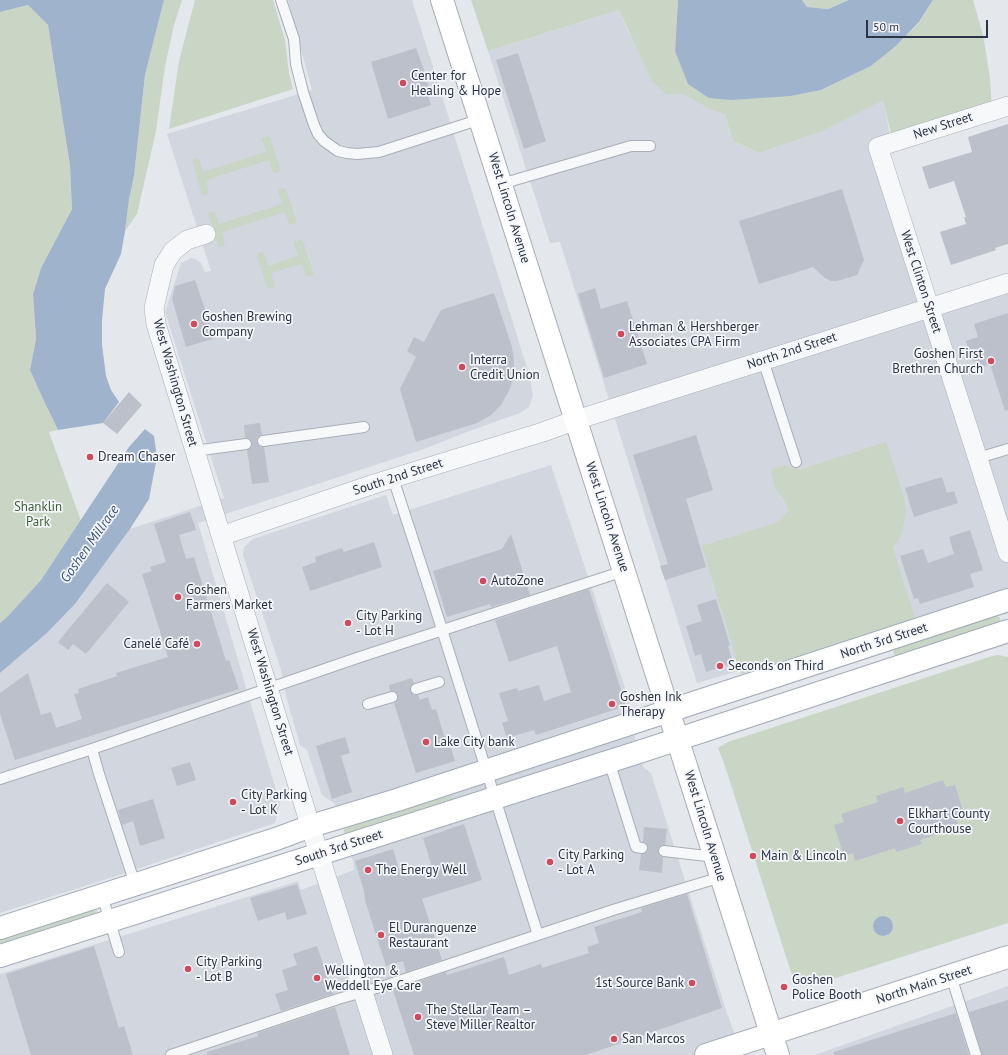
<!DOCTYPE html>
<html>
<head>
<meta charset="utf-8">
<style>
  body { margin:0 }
  #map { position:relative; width:1008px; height:1055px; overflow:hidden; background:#e4e7ec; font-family:"PT Sans",sans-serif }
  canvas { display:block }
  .scale { position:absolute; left:866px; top:20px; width:122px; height:18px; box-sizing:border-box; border:2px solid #2b3445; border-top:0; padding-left:5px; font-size:12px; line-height:14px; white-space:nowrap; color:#2b3445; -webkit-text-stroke:3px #f4f6f9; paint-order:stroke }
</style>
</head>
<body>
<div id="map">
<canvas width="1008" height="1055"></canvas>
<div class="scale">50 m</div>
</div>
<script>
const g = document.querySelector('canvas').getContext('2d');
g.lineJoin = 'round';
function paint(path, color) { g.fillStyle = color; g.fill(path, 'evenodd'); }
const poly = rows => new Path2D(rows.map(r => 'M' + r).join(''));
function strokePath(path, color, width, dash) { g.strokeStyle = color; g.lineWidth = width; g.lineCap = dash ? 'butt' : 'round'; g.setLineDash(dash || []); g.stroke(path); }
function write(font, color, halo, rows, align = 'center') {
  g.font = font + ' "PT Sans",sans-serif'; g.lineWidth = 3.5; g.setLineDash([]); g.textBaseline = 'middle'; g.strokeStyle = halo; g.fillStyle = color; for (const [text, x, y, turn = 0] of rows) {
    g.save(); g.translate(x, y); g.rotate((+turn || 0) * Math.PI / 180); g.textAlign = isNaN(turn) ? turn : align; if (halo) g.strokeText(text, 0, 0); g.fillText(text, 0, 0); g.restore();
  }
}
paint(poly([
  [288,0,412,0,529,374,533,396,529,407,520,413,464,433,424,449,198,523,280,804,275,823,110,878,0,913,0,673,47,633,75,604,130,529,224,498,165,312,181,263,191,258,196,259,201,263,205,272,211,271,167,134,312,90],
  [619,10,629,33,667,95,683,94,709,109,725,115,733,141,759,153,823,131,883,99,889,130,893,142,878,147,1008,553,1008,596,981,601,697,683,560,242,550,243,488,51],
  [1008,285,1008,545,934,309],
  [551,465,630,703,627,708,643,767,651,773,725,1007,742,1055,0,1055,0,974,298,881,301,890,354,870,353,861,335,804,322,795,307,750,300,745,286,696,281,670,243,555,244,547,253,539,386,495,393,515],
  [1008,986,1008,1055,815,1055]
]), '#d2d6de');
paint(poly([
  [164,0,182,0,174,25,165,66,156,131,137,214,125,231,129,200,134,176,145,75],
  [195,0,273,0,285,40,289,73,293,89,169,129,179,61],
  [471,0,678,0,675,51,791,96,821,90,871,66,896,46,919,23,933,0,973,0,983,35,990,78,992,111,893,142,883,100,823,131,759,153,733,141,725,115,709,109,683,94,667,95,652,81,619,10,488,51],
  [802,0,849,0,828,9,807,7],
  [28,5,48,25,70,166,72,209,41,268,33,294,36,339,30,370,43,399,58,430,49,432,81,521,41,580,8,616,0,623,0,12],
  [268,136,270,138,280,168,280,171,278,173,273,173,269,160,206,180,209,193,205,195,202,195,192,160,197,158,199,159,203,172,266,152,262,138],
  [284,188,286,189,296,220,296,223,289,224,285,212,222,232,225,245,219,247,218,246,208,212,214,211,219,224,282,204,278,191,279,189],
  [301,240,303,241,313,272,313,275,307,277,301,264,271,273,275,287,269,289,267,287,257,256,257,254,261,252,264,253,268,266,298,256,294,243,295,241],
  [886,442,904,498,906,512,903,527,900,537,893,548,915,619,741,674,702,546,778,522,788,511,785,501,776,490,771,472,772,469,788,465,799,470],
  [995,616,997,616,1000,618,1000,621,997,623,898,655,895,655,893,653,894,650,896,648],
  [998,655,1008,657,1008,923,814,985,807,986,800,984,794,979,790,969,724,763,718,748,728,742,992,656],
  [448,794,451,794,452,797,451,801,345,835,344,829],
  [93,910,98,912,97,914,0,946,0,940]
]), '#c9d6c5');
paint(poly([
  [0,0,164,0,145,75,134,176,129,200,125,231,121,254,105,289,102,320,102,345,106,376,111,390,119,402,103,423,58,430,43,399,30,370,36,339,33,294,41,268,72,209,70,166,48,25,28,5,0,12],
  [678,0,802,0,807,7,828,9,849,0,933,0,919,22,896,46,871,66,821,90,791,96,731,100,709,98,688,84,675,51],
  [145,429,154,436,157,457,149,499,130,529,75,604,47,633,0,673,0,623,8,616,41,580,129,447],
  '873 926a10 10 0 1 1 20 0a10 10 0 1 1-20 0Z'
]), '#9fb4cc');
paint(poly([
  [416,48,427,78,426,79,429,88,426,89,431,105,388,119,371,62],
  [518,53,546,141,524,149,496,60],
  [1008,124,1008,244,995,248,996,250,951,265,940,232,966,224,964,217,966,217,954,181,929,189,922,167,972,152,968,137],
  [842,189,864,260,857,275,837,281,831,281,825,278,813,267,759,284,739,221],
  [195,280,215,338,186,347,172,299,175,286],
  [595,288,601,309,627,301,647,364,604,378,578,294],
  [494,293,512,347,514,361,514,374,510,389,501,405,491,415,477,423,416,442,400,389,416,357,407,351,414,337,424,342,441,310],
  [1008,313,1008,410,1005,411,990,364,985,366,972,360,966,341,978,337,974,324],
  [129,392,142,405,117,434,103,423],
  [260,423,262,435,257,438,257,442,260,447,264,447,269,482,252,484,247,450,252,447,252,443,249,438,245,438,244,425],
  [696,435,713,490,686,499,706,567,665,580,660,566,668,564,633,455],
  [942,477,947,493,954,491,958,503,914,517,905,488],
  [190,512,196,530,179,535,186,559,194,557,226,661,229,660,239,689,15,760,0,714,0,693,28,673,41,715,51,712,56,728,82,719,74,694,79,693,78,689,117,676,116,673,168,657,142,574,152,571,150,567,166,562,154,524],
  [970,530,983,570,970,574,974,587,920,604,918,598,914,599,900,556,923,549,928,563,954,554,949,537],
  [511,534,530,595,491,607,490,604,447,617,433,571,502,549],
  [374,542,382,567,310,591,302,567,316,562,315,557,342,548,344,552],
  [107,583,129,602,86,654,73,644,68,650,58,642],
  [589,589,626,706,536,735,534,730,507,738,502,723,508,721,499,693,517,688,518,691,539,685,544,701,571,692,557,646,509,662,495,620],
  [716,599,730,645,728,646,733,663,706,672,701,654,695,656,686,626,702,621,697,605],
  [412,678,414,683,410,687,410,691,414,695,418,695,420,700,428,697,432,710,436,709,444,736,447,736,455,761,416,773,394,703,398,699,398,695,394,691,390,691,389,685],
  [345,737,350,753,341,756,352,792,332,799,316,746],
  [190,762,196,780,177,786,171,768],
  [943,780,946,787,955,785,965,817,957,820,959,827,920,840,922,844,896,852,895,848,855,861,853,853,844,856,834,825,844,822,841,814,878,802,876,796,903,787,905,793],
  [153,799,165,838,140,846,133,821,122,825,118,810],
  [464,824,482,880,422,899,442,960,406,972,403,961,386,966,365,900,364,891,355,861,393,849,401,876,432,867,423,838],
  [644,827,667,829,665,845,659,847,658,851,660,856,663,857,662,873,639,870,641,854,647,852,648,849,646,843,643,842],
  [297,884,307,914,287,920,285,912,258,921,250,898],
  [687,894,722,1008,586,1055,414,1055,393,990,446,972,447,975,504,957,509,975,541,964,542,968,589,953,587,947,599,943,594,927,642,912,641,908],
  [94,946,119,1028,124,1026,133,1055,31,1055,6,974],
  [317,946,333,994,281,1011,275,994,288,990,282,970,297,965,293,954],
  [1008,1000,1008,1055,982,1055,969,1012],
  [335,1007,350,1055,207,1055,207,1052,258,1036,257,1033],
  [956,1013,969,1055,834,1055,834,1052]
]), '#bbc0ca');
const lane = poly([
  [281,0,294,39,296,64,303,92,314,125,318,134,324,141,338,151,347,153,357,154,379,152,481,119],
  [501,184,631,146,650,146],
  [763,360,796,462],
  [263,441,364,427],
  [194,451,246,444],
  [978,458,1008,449],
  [393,478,433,601,538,935],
  [416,689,439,682],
  [368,704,392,697],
  [92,749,99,774,135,884],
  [609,761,636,847,642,848],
  [0,779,92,749,360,657,624,571],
  [664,851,715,857],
  [102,895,119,952],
  [951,976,976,1055],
  [171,1055,338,999,387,985,613,910,721,877]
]);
const street = poly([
  [1008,106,878,147,1008,553],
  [206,234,187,240,173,251,164,265,154,308,156,324,319,854,383,1055],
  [221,536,377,483,543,432,576,420,1008,283]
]);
const secondary = poly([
  [442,0,778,1055],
  [706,1055,1008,957]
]);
const primary = poly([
  [0,928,276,839,311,826,397,800,1008,600],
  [0,956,645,750,1008,631]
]);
strokePath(lane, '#a9aeb7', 12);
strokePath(street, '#a9aeb7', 20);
strokePath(secondary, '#a9aeb7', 24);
strokePath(primary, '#a3abb8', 24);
strokePath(lane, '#f7f8fa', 10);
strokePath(street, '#f7f8fa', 19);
strokePath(secondary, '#fff', 22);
strokePath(primary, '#fff', 22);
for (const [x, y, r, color] of [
  [403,83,4,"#d1495b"],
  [194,324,4,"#d1495b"],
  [621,334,4,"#d1495b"],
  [991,361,4,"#d1495b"],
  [462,367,4,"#d1495b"],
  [90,457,4,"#d1495b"],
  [483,581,4,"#d1495b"],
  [178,597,4,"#d1495b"],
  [348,623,4,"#d1495b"],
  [197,644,4,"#d1495b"],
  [720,666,4,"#d1495b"],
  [612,704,4,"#d1495b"],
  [426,742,4,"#d1495b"],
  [233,802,4,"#d1495b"],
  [900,821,4,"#d1495b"],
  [753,856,4,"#d1495b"],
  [550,862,4,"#d1495b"],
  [368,870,4,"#d1495b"],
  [381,935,4,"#d1495b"],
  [188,969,4,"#d1495b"],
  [317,978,4,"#d1495b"],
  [692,983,4,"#d1495b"],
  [784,987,4,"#d1495b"],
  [418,1017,4,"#d1495b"],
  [614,1039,4,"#d1495b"]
]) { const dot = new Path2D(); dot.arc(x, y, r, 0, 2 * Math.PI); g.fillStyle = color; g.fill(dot); strokePath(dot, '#f4f6f9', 1.5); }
write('13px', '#2b3445', '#f4f6f9', [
  ["Center for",411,76],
  ["Healing & Hope",411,91],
  ["Goshen Brewing",202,317],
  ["Company",202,332],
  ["Lehman & Hershberger",629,327],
  ["Associates CPA Firm",629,342],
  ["Goshen First",983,354,"right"],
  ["Brethren Church",983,369,"right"],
  ["Interra",470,360],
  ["Credit Union",470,375],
  ["Dream Chaser",98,457],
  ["AutoZone",491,581],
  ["Goshen",186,590],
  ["Farmers Market",186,605],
  ["City Parking",356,616],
  ["- Lot H",356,631],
  ["Canelé Café",189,644,"right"],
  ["Seconds on Third",728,666],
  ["Goshen Ink",620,697],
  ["Therapy",620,712],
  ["Lake City bank",434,742],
  ["City Parking",241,795],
  ["- Lot K",241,810],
  ["Elkhart County",908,814],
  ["Courthouse",908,829],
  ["City Parking",558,855],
  ["- Lot A",558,870],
  ["Main & Lincoln",761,856],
  ["The Energy Well",376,870],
  ["El Duranguenze",389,928],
  ["Restaurant",389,943],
  ["City Parking",196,962],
  ["- Lot B",196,977],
  ["Wellington &",325,971],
  ["Weddell Eye Care",325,986],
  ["Goshen",792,980],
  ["Police Booth",792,995],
  ["1st Source Bank",684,983,"right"],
  ["The Stellar Team –",426,1010],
  ["Steve Miller Realtor",426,1025],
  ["San Marcos",622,1039]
], 'left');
write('13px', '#2b3445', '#f4f6f9', [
  ["New Street",943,126,-18],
  ["West Lincoln Avenue",509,208,73],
  ["West Clinton Street",921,282,72],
  ["North 2nd Street",792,351,-18],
  ["West Washington Street",175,383,74],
  ["South 2nd Street",398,477,-18],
  ["West Lincoln Avenue",607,517,72],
  ["North 3rd Street",884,641,-18],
  ["West Washington Street",270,692,73],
  ["West Lincoln Avenue",705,826,73],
  ["South 3rd Street",339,848,-18],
  ["North Main Street",924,985,-18]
]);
write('13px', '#3f6138', '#f4f6f9', [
  ["Shanklin",38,507],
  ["Park",38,522]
]);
write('italic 14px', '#34527a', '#f4f6f9', [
  ["Goshen Millrace",90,544,-55]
]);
</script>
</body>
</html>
